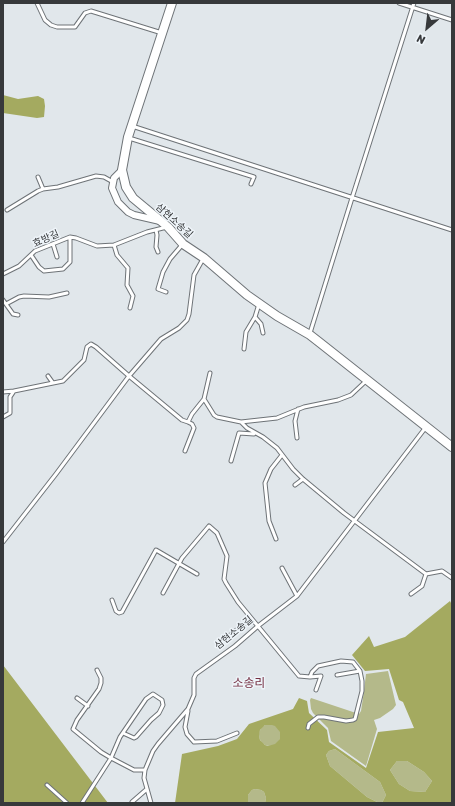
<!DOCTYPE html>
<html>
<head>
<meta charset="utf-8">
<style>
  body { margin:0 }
  #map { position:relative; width:455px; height:806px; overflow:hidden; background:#e1e7eb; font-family:Rubik,sans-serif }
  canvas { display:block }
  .frame { position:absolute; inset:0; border:4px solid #37393b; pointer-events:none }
  .north { position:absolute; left:407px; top:8px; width:40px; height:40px; -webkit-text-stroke:3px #eef4f9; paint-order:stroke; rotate:208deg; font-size:11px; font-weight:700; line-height:16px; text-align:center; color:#37393b }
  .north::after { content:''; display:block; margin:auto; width:14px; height:18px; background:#37393b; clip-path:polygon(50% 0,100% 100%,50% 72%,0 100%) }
</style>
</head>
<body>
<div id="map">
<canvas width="455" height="806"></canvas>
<div class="frame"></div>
<div class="north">N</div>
</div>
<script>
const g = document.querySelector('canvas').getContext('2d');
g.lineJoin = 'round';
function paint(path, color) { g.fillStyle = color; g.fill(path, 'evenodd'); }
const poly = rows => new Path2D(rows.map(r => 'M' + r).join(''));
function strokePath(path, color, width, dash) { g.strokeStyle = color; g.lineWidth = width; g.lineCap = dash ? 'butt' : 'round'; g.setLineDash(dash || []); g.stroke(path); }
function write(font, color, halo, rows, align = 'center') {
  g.font = font + ' Rubik,"Noto Sans KR",sans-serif'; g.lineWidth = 3; g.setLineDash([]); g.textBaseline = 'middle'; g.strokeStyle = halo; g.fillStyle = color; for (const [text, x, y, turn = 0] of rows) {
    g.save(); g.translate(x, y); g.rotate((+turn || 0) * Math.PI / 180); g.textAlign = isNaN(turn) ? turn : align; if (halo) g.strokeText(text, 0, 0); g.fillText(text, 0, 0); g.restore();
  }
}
paint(poly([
  [388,671,396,705,393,709,380,718,374,720,377,729,366,766,331,741,328,728,313,713,311,709,310,700,311,698,359,714,361,711,364,691,366,674],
  '259 735a11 11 0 1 1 22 0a11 11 0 1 1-22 0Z',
  [335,749,380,782,386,795,382,803,379,803,367,797,330,766,326,755,329,751],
  [397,761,407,761,424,772,432,781,425,792,410,791,399,784,390,770],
  [255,789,261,790,264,792,266,798,265,803,248,803,248,795,252,790]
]), '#b4b98a');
paint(poly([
  [3,95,18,99,38,96,44,99,45,106,44,117,37,118,3,113],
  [450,601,452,605,452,803,382,803,386,795,380,782,335,749,329,751,326,755,330,766,367,797,379,803,265,803,266,798,264,792,261,790,255,789,252,790,248,795,248,803,175,803,182,754,218,746,237,739,249,724,293,709,299,698,307,701,309,713,327,730,329,742,366,768,378,732,414,728,403,702,399,700,389,669,365,671,352,655,369,636,374,647,405,637],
  [265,725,272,725,275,726,280,732,280,739,275,744,268,746,265,745,260,740,259,736,260,730],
  [397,761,407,761,424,772,432,781,425,792,410,791,399,784,390,770],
  [3,665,108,803,3,803]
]), '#a4aa60');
const service = poly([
  [37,3,45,20,51,25,57,27,75,27,85,13,91,11,162,33],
  [399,3,452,20],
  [132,126,452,230],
  [129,138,254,177,251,184],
  [38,177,43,189],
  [7,210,38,191,43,189,58,187,96,176,104,177,113,182],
  [156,230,157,235,156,247,158,252],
  [53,244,57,257],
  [114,245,117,255,128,268,127,285,133,296,130,308],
  [31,255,39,267,44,271,63,269,70,262,70,237],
  [3,274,19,266,35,251,70,237,76,238,97,246,114,245,147,232,167,227],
  [166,292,158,289,163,272,170,259,182,245],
  [3,300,13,314,18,315],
  [6,304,19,297,24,296,49,297,67,293],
  [255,317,261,324,263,333],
  [310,333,352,198,414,3],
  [244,349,246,332,255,317,259,304],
  [48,376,53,383],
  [3,392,14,391],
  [204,399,210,373],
  [3,417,10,413,10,397,14,391,63,381,84,360,87,347,91,344,96,347,129,376,182,420,188,422,192,414,204,399,214,415,217,417,241,422,247,428,263,437,277,448,293,469,303,479,344,513,426,574,442,571,452,578],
  [241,422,277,418,304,407,338,400,351,395,367,380],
  [297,438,295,421,298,409],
  [185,451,194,428,192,424,188,422],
  [231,461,239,433,254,434],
  [295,485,303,479],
  [276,539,269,521,265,483,271,469,282,455],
  [3,542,56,474,129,376,161,339,179,328,187,320,189,314,194,275,203,259],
  [282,568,297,596],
  [163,593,182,558,209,526,217,533,227,556,224,579,226,583,238,602,299,676,310,677,312,672,318,666,341,661,353,662,360,671,362,681,362,691,355,719,353,720,346,721,324,717,318,717,309,724,308,728],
  [411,594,422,586,426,574],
  [112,600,116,611,119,613,122,612,156,550,197,574],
  [226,639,251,618],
  [97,670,101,678,101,683,99,689,77,720,73,729,101,752,111,758,134,770,145,770],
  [337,675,360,671],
  [310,677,321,676,316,690],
  [77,698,88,706],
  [188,711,185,727,187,734,194,742,217,741,237,733],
  [47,785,67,803],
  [132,802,147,789],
  [82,803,111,758,120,737,146,699,153,694,162,700,163,705,159,713,151,720,136,737,134,738,123,733],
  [151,803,144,778,145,770,153,751,158,744,188,709,194,695,194,678,196,674,235,646,258,626,297,596,426,427]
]);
const minor = poly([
  [122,170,114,178,112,188,118,202,128,212,134,215,160,221]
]);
const tertiary = poly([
  [172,3,128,137,122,170,126,187,133,198,168,227,183,244,204,258,247,295,277,316,310,335,319,342,452,447]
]);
strokePath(service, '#6e7377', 5);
strokePath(minor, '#6e7377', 8);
strokePath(tertiary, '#6e7377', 10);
strokePath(service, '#fff', 3);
strokePath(minor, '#fff', 6);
strokePath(tertiary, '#fff', 8);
write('10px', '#37393b', '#eef4f9', [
  ["삼현소송길",174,221,42],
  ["효방길",46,239,-24],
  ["삼현소송길",234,633,-39]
]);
write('12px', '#752f41', '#eef4f9', [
  ["소송리",249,684]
]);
</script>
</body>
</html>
